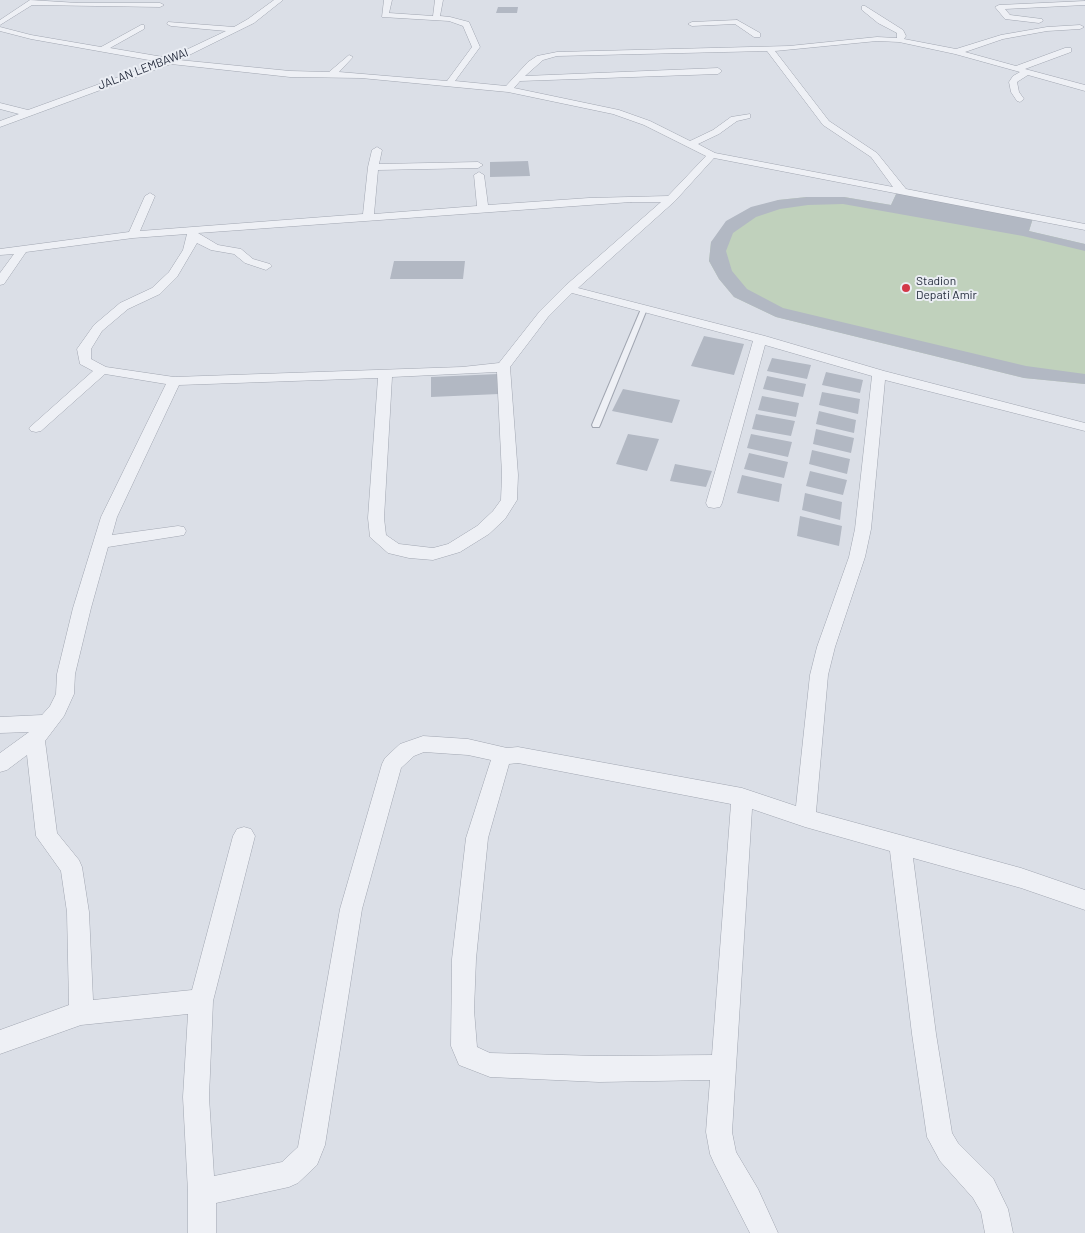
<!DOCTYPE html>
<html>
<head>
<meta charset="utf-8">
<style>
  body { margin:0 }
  canvas { display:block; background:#dbdfe7 }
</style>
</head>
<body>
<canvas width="1085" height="1233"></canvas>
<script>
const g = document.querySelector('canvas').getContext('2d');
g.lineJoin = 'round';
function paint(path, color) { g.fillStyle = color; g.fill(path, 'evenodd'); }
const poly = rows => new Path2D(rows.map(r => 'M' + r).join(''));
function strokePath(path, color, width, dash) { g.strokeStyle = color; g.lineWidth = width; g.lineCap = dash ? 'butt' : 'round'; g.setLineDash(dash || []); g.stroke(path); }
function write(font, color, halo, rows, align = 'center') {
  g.font = font + ' Barlow,sans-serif'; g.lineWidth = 4; g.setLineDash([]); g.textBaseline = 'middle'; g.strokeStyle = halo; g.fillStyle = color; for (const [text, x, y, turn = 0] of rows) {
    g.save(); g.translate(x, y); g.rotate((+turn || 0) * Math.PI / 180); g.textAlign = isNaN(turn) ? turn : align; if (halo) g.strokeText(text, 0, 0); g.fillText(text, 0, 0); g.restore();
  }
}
paint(poly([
  [897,192,1033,218,1029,231,1085,244,1085,384,1024,378,776,317,734,297,719,279,709,261,711,242,778,200,807,197,844,197,891,205]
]), '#c0d1bc');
paint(poly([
  [498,7,518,7,517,13,496,13],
  [528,161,530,176,490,177,490,162],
  [897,192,1033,218,1029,231,1085,244,1085,251,1023,236,843,204,808,205,780,209,756,217,733,233,726,251,732,271,747,289,783,308,1026,366,1085,374,1085,384,1024,378,776,317,734,297,719,279,709,261,711,242,726,221,751,207,778,200,807,197,844,197,891,205],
  [394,261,465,261,463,279,390,279],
  [704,336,744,344,734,375,691,366],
  [772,358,811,365,807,379,767,371],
  [826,372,863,380,860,393,822,385],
  [498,374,499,394,431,397,431,377],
  [767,376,806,384,803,397,763,389],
  [623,389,680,400,672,423,612,411],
  [822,392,860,399,858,414,819,405],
  [762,396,799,403,796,417,758,410],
  [819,411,856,420,854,433,816,424],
  [756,414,795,421,791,436,752,429],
  [816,429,854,438,851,453,813,444],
  [628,434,659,439,647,471,616,464],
  [751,434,792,442,788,457,747,448],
  [812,450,850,459,847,474,809,464],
  [749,453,788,462,784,478,744,469],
  [675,464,712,471,706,487,670,481],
  [810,471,847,480,843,495,806,486],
  [742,475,782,484,779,502,737,493],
  [805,493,842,502,840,520,802,510],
  [800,516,842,526,839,546,797,536]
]), '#b2b8c3');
const service = poly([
  [644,307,647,309,600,425,599,427,593,427,592,425,641,309,644,307]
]);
const minor = poly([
  [30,0,78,3,160,3,164,5,160,7,32,5,0,25,0,20,30,0],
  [274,0,283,0,254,23,179,60,290,71,329,72,349,55,353,57,339,72,447,81,472,47,463,26,449,21,382,17,384,0,392,0,389,13,433,16,435,0,443,0,440,16,450,17,469,22,480,47,455,81,506,86,528,62,537,56,557,52,789,46,877,37,897,38,897,33,878,23,862,10,862,6,865,6,903,30,906,36,904,39,956,49,1001,35,1047,27,1080,25,1084,27,1080,29,1047,31,1003,39,965,52,1016,66,1065,48,1071,48,1071,52,1025,69,1085,85,1085,91,1028,75,1017,82,1019,92,1024,99,1020,102,1017,101,1011,92,1009,82,1013,76,1020,72,955,54,899,42,877,41,775,51,829,121,877,153,906,189,1085,224,1085,230,714,158,675,201,578,288,765,336,884,371,1085,423,1085,431,885,380,871,529,865,557,835,647,828,675,816,812,1021,868,1085,890,1085,910,1021,888,913,858,936,1034,952,1133,958,1143,993,1178,1008,1209,1013,1233,985,1233,981,1212,973,1198,940,1161,927,1137,912,1034,890,851,805,827,752,809,732,1132,736,1152,758,1189,778,1233,750,1233,714,1163,710,1154,706,1132,710,1080,599,1082,490,1077,459,1065,451,1046,452,959,466,838,491,760,468,755,424,752,414,756,401,768,362,909,325,1145,317,1165,298,1183,289,1187,216,1203,216,1233,188,1233,188,1192,183,1097,188,1014,81,1025,0,1054,0,1030,69,1005,67,912,61,871,36,836,27,755,7,770,0,772,0,753,29,732,0,733,0,717,42,715,50,706,56,694,57,674,73,608,101,517,166,384,105,374,41,431,36,432,31,431,29,428,93,371,80,364,77,349,94,325,120,303,152,288,169,272,183,250,187,234,133,238,26,252,4,284,0,285,0,273,14,254,0,255,0,249,129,232,145,196,150,193,155,196,140,231,363,214,368,167,372,150,377,147,382,150,379,164,478,162,483,165,478,168,378,170,374,214,477,206,474,175,479,172,484,175,488,205,589,198,668,196,706,156,644,125,613,114,508,92,361,78,290,77,171,64,0,127,0,121,19,114,0,109,0,103,28,110,160,62,31,39,0,31,0,27,31,35,101,47,141,25,144,25,144,29,110,48,169,58,226,31,171,26,167,24,168,22,234,27,248,19,274,0],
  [767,51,823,125,871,157,893,187,715,153,698,144,719,134,737,121,750,118,750,114,731,117,713,130,690,141,650,121,619,110,514,88,520,81,718,74,722,71,718,68,525,76,543,60,557,56,767,51],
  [631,202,661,202,565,286,540,311,499,363,462,367,174,377,106,367,91,359,91,349,102,331,128,309,160,294,177,277,197,243,211,250,234,254,245,263,266,270,272,266,270,264,253,259,241,249,218,245,198,233,631,202],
  [572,293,753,341,706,503,708,507,714,508,720,507,722,503,765,345,872,376,855,529,849,557,817,647,810,675,796,806,742,788,518,747,507,748,468,739,423,736,400,744,385,758,382,764,340,909,298,1147,282,1162,214,1176,209,1097,213,1001,255,836,251,829,244,827,237,829,233,836,192,990,93,1000,89,912,82,867,79,860,57,833,45,741,64,716,74,694,75,674,91,608,108,547,178,536,184,535,186,531,184,527,178,526,112,535,117,517,179,385,378,378,368,518,370,537,388,553,409,558,433,560,460,552,489,534,505,519,517,500,518,475,510,367,548,317,572,293],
  [497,372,502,475,501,500,493,511,477,526,448,544,433,548,399,544,386,535,384,518,392,377,497,372],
  [518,763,731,804,712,1055,599,1056,490,1053,477,1047,474,1010,476,959,488,838,509,764,518,763],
  [1085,1,1085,5,1005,9,1010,15,1042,19,1043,21,1039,23,1005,19,995,7,999,5,1085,1],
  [737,20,760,33,760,37,754,37,735,24,692,26,688,24,692,22,737,20]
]);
strokePath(service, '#a1a6b1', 2);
strokePath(minor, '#a1a6b1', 1);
paint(service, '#eef0f5');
paint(minor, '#eef0f5');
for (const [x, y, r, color] of [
  [906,288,5,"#d33948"]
]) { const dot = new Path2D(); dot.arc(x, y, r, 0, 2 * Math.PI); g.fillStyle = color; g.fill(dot); strokePath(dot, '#ebeef4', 2); }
write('12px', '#252c3d', '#ebeef4', [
  ["JALAN LEMBAWAI",143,69,-21]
]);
write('12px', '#252c3d', '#ebeef4', [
  ["Stadion",916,281],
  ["Depati Amir",916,295]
], 'left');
</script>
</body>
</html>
